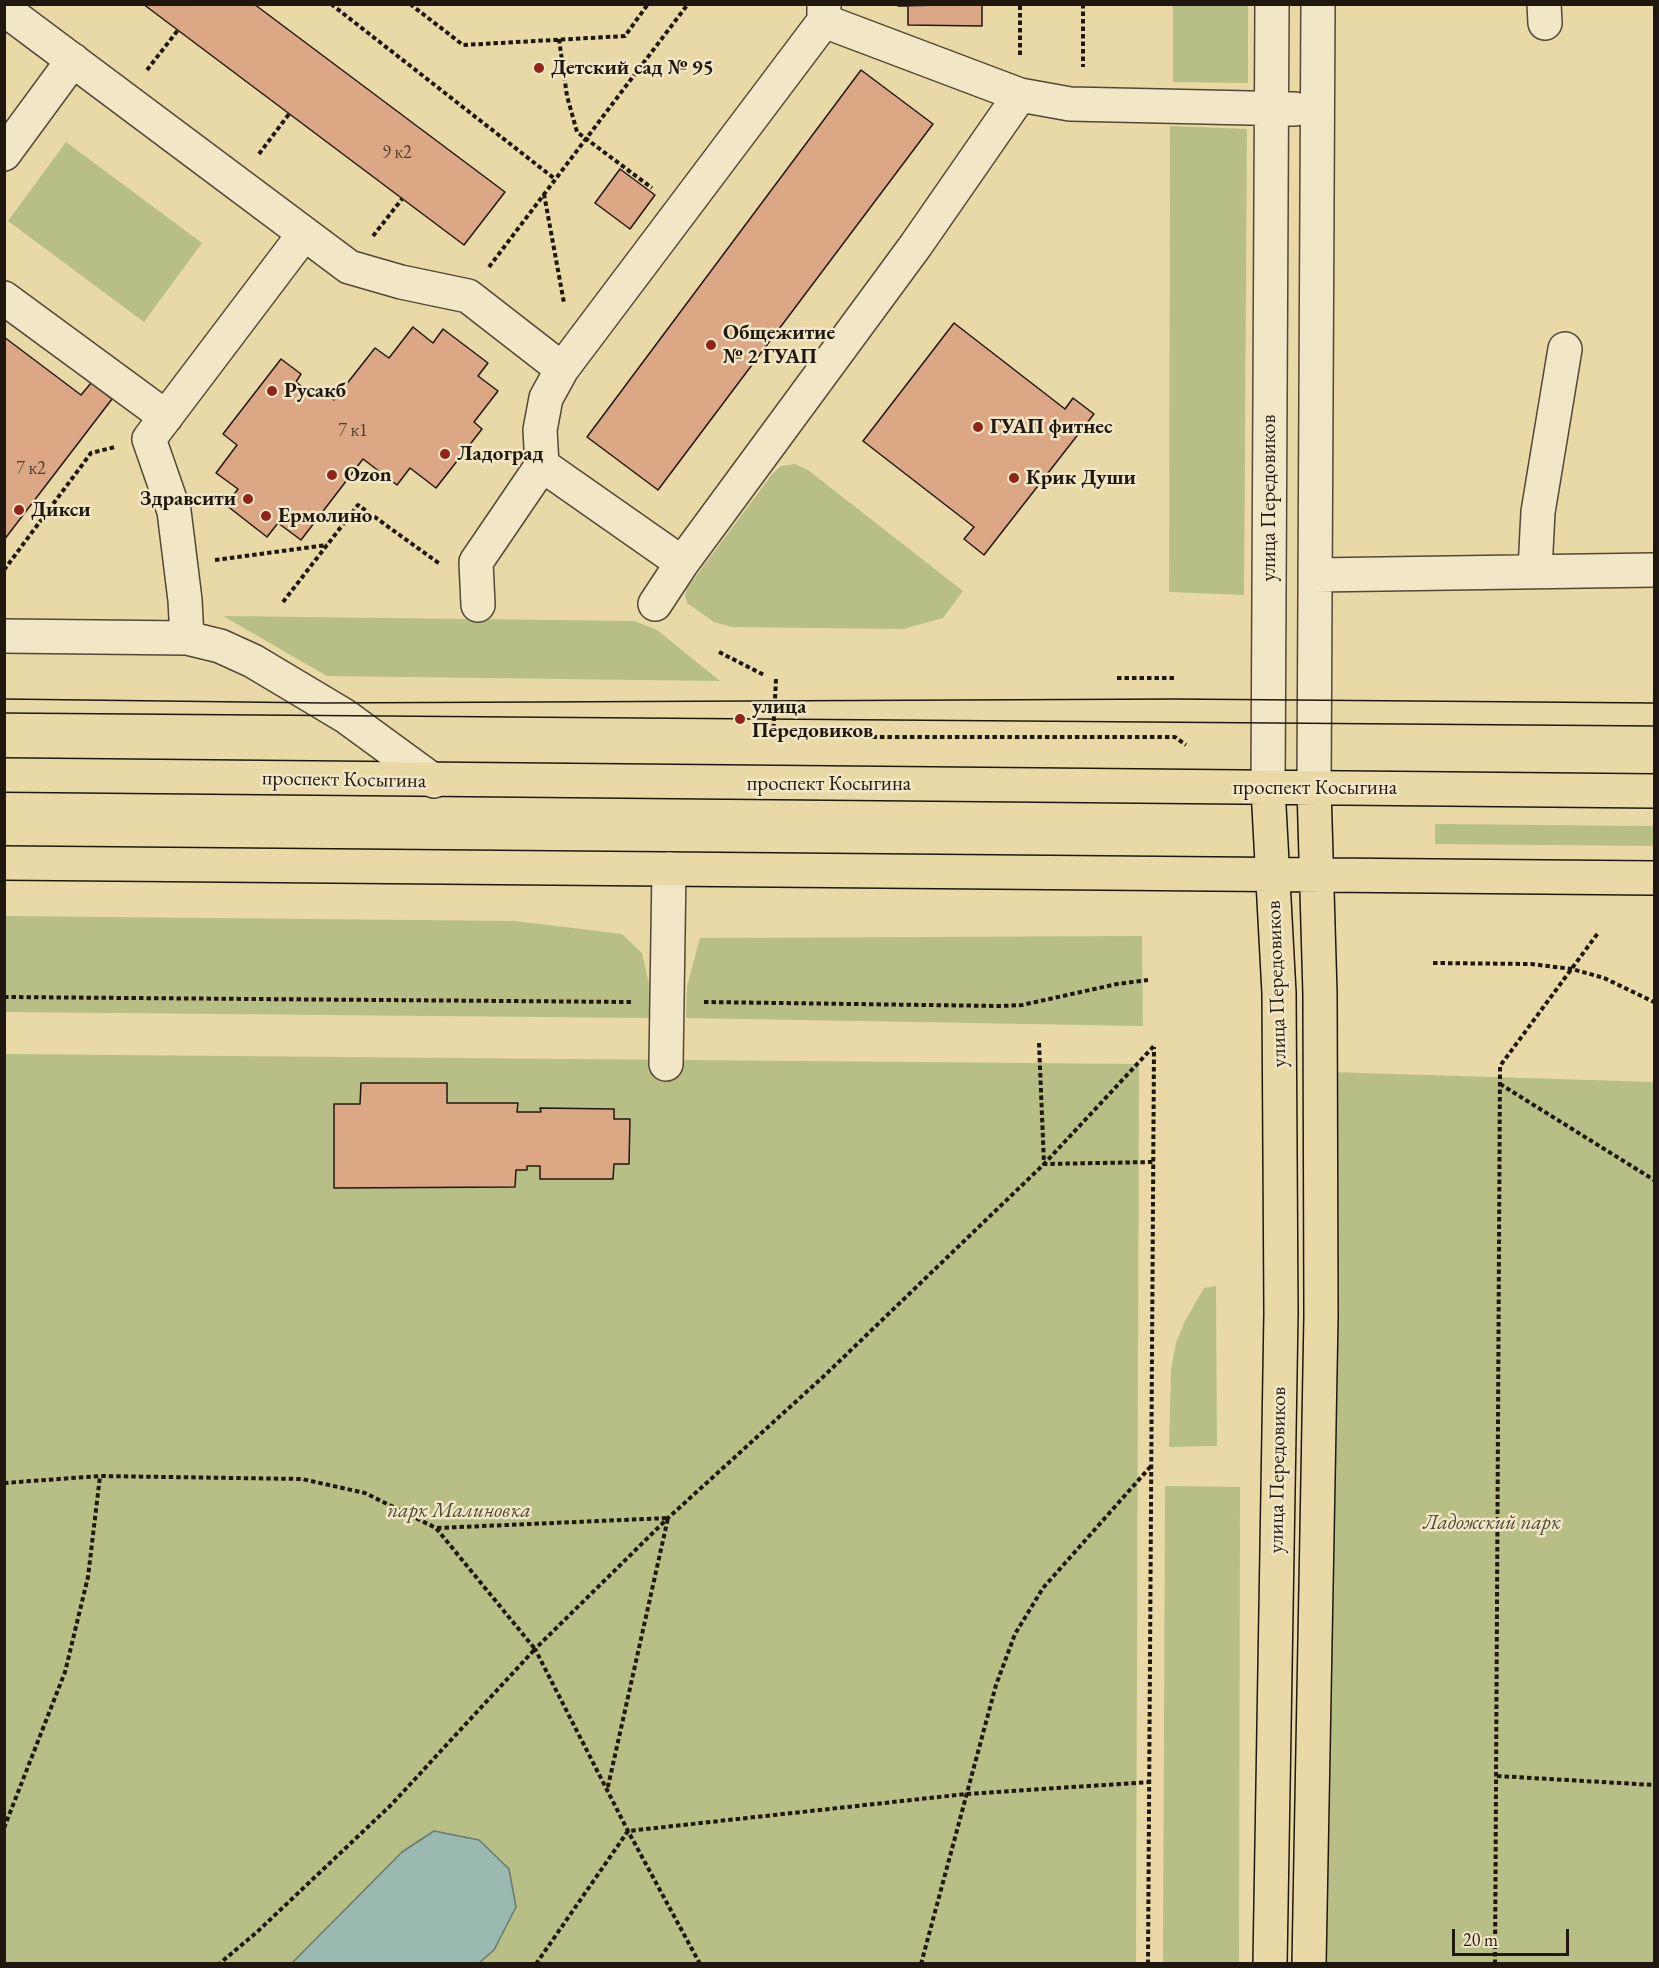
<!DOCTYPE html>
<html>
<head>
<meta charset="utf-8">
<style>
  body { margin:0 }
  #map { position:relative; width:1659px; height:1968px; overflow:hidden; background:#e9d9a6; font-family:"EB Garamond",serif }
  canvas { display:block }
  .frame { position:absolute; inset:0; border:6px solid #20180f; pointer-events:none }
  .scale { position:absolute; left:1452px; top:1929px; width:117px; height:27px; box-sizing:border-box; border:3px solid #20180f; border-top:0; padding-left:8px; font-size:18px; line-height:21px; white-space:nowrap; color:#20180f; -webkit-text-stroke:4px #f1e6c5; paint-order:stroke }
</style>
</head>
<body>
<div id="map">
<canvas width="1659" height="1968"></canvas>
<div class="frame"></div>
<div class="scale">20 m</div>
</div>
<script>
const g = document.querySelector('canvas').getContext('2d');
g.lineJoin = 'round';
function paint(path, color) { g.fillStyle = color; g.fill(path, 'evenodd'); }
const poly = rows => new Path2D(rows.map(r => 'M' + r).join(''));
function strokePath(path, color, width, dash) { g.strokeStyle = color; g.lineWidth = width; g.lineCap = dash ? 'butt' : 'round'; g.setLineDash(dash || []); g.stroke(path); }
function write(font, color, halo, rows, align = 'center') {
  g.font = font + ' "EB Garamond",serif'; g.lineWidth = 5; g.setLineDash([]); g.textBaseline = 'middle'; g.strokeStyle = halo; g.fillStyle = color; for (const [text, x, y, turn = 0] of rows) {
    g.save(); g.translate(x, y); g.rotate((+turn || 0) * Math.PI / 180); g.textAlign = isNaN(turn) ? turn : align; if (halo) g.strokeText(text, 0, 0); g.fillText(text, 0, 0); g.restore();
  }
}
paint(poly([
  [1173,5,1248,5,1248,83,1173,82],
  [1170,126,1247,129,1244,595,1169,592],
  [66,142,202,243,144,322,8,221],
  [795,464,808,470,963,591,943,618,903,629,731,627,714,622,687,603,685,596,687,588,773,473,781,466],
  [223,616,634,621,657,630,720,681,327,676],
  [1435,824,1654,826,1654,846,1435,844],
  [5,916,515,921,622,934,642,953,649,984,649,1018,5,1012],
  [1142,936,1143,1026,686,1018,687,986,700,938],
  [5,1054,1139,1064,1136,1963,5,1964],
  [1330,1072,1654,1082,1654,1963,1327,1964],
  [1216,1286,1217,1446,1169,1447,1171,1370,1176,1343,1185,1321,1204,1288],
  [1165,1486,1240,1487,1239,1963,1163,1963]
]), '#b7bf86');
const water = poly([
  [434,1831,479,1840,509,1869,516,1907,494,1950,479,1963,292,1963,402,1852,434,1831]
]);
paint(water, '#9ab9b0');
strokePath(water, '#697970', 1.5);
const building = poly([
  [143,4,254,4,505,192,464,245,143,4],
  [982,4,982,26,908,25,908,6,898,6,982,4],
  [861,70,933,124,658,490,587,437,861,70],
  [620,169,655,195,630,229,595,203,620,169],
  [954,323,1065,409,1073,398,1094,414,984,555,964,539,974,527,863,441,954,323],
  [413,327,433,343,443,329,488,363,478,376,498,391,474,422,482,429,436,488,410,468,397,485,363,459,301,540,278,523,267,537,226,505,238,489,216,473,237,445,223,434,281,359,301,374,296,382,312,394,317,387,334,400,375,348,389,358,413,327],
  [4,337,81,395,91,383,112,399,4,540,4,337],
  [361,1083,447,1083,447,1103,518,1103,517,1112,541,1112,540,1108,614,1109,614,1119,630,1119,629,1164,614,1164,613,1179,540,1179,540,1166,527,1166,527,1170,516,1170,515,1187,334,1188,334,1104,360,1104,361,1083]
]);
paint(building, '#dba784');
strokePath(building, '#20180f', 1.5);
const minor = poly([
  [1544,4,1545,23],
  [4,9,349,267,401,282,468,296,562,369],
  [824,21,1020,95,1070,104,1295,109],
  [4,154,73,60],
  [4,298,166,417],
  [542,465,682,563],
  [1535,570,1538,512,1565,349],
  [1315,575,1654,570],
  [655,604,682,563,916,245,1020,95],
  [478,605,476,562,542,465,540,430,546,398,562,369,824,21,824,4],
  [4,636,187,638,220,646,253,661,345,716,434,781],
  [187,638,185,600,174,511,149,439,304,234],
  [1268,788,1272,4],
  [1314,788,1318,4],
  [666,1064,669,869]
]);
const major = poly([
  [4,775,1654,791],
  [1268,788,1279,993,1281,1313,1270,1964],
  [4,863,1654,878],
  [1309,1964,1321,1316,1320,994,1314,788]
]);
strokePath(minor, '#524835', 36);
strokePath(major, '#20180f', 36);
strokePath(poly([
  [331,4,555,179],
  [410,4,463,45,625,36,648,4],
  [1083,4,1083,67],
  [559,39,567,96,577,132,652,188],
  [1020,55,1020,4],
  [147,70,178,30],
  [259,154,289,114],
  [544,194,564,303],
  [373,236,402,199],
  [489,267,688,4],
  [215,560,327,545],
  [4,570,91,453,115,447],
  [283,602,358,505,440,564],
  [719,652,764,675],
  [1117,678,1175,678],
  [776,679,773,737,1175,737,1186,745],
  [1433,963,1531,964,1572,969,1604,978,1654,1002],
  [4,997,631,1002],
  [704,1002,1001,1006,1022,1005,1117,984,1148,980],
  [1039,1043,1044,1164,1153,1162],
  [1500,1084,1654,1180],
  [4,1483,100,1476,302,1479,365,1493,436,1528,535,1649,391,1805,257,1932,219,1964],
  [437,1528,668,1518,607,1791],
  [1497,1776,1654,1785],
  [4,1828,65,1672,88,1577,100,1476],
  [536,1964,628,1831,966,1794,1150,1782],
  [700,1964,628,1831,535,1649,668,1518,824,1376,1044,1164,1154,1046],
  [921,1964,996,1685,1015,1634,1043,1588,1151,1466],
  [1148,1964,1154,1047],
  [1495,1964,1500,1066,1598,933]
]), '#20180f', 4, [4.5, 3]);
strokePath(minor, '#f1e6c5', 33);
strokePath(major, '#e9d9a6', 33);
strokePath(poly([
  [4,699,323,703,1175,699,1654,703],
  [4,713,1654,726]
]), '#20180f', 1.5);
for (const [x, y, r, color] of [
  [539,68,6,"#8f2418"],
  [711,345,6,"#8f2418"],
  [272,391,6,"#8f2418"],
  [978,427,6,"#8f2418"],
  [445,454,6,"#8f2418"],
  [332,475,6,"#8f2418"],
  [1014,478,6,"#8f2418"],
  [248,499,6,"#8f2418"],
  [19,510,6,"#8f2418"],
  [266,516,6,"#8f2418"],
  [740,719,6,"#8f2418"]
]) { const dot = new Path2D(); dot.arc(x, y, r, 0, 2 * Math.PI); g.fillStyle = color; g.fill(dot); strokePath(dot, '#f1e6c5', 2); }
write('18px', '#4f3c2c', null, [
  ["9 к2",397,153],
  ["7 к1",353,431],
  ["7 к2",31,469]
]);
write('bold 21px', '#20180f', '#f1e6c5', [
  ["Детский сад № 95",551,68],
  ["Общежитие",723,333],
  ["№ 2 ГУАП",723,357],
  ["Русакб",284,391],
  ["ГУАП фитнес",990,427],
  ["Ладоград",457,454],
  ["Ozon",344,475],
  ["Крик Души",1026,478],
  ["Здравсити",236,499,"right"],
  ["Дикси",31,510],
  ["Ермолино",278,516],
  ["улица",752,707],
  ["Передовиков",752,731]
], 'left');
write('21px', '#20180f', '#f1e6c5', [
  ["улица Передовиков",1269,498,-90],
  ["проспект Косыгина",344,780,1],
  ["проспект Косыгина",829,784],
  ["проспект Косыгина",1315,788],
  ["улица Передовиков",1277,984,-92],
  ["улица Передовиков",1278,1470,-89]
]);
write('italic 21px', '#4d4a33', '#f1e6c5', [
  ["парк Малиновка",459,1511],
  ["Ладожский парк",1492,1523]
]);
</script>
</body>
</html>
